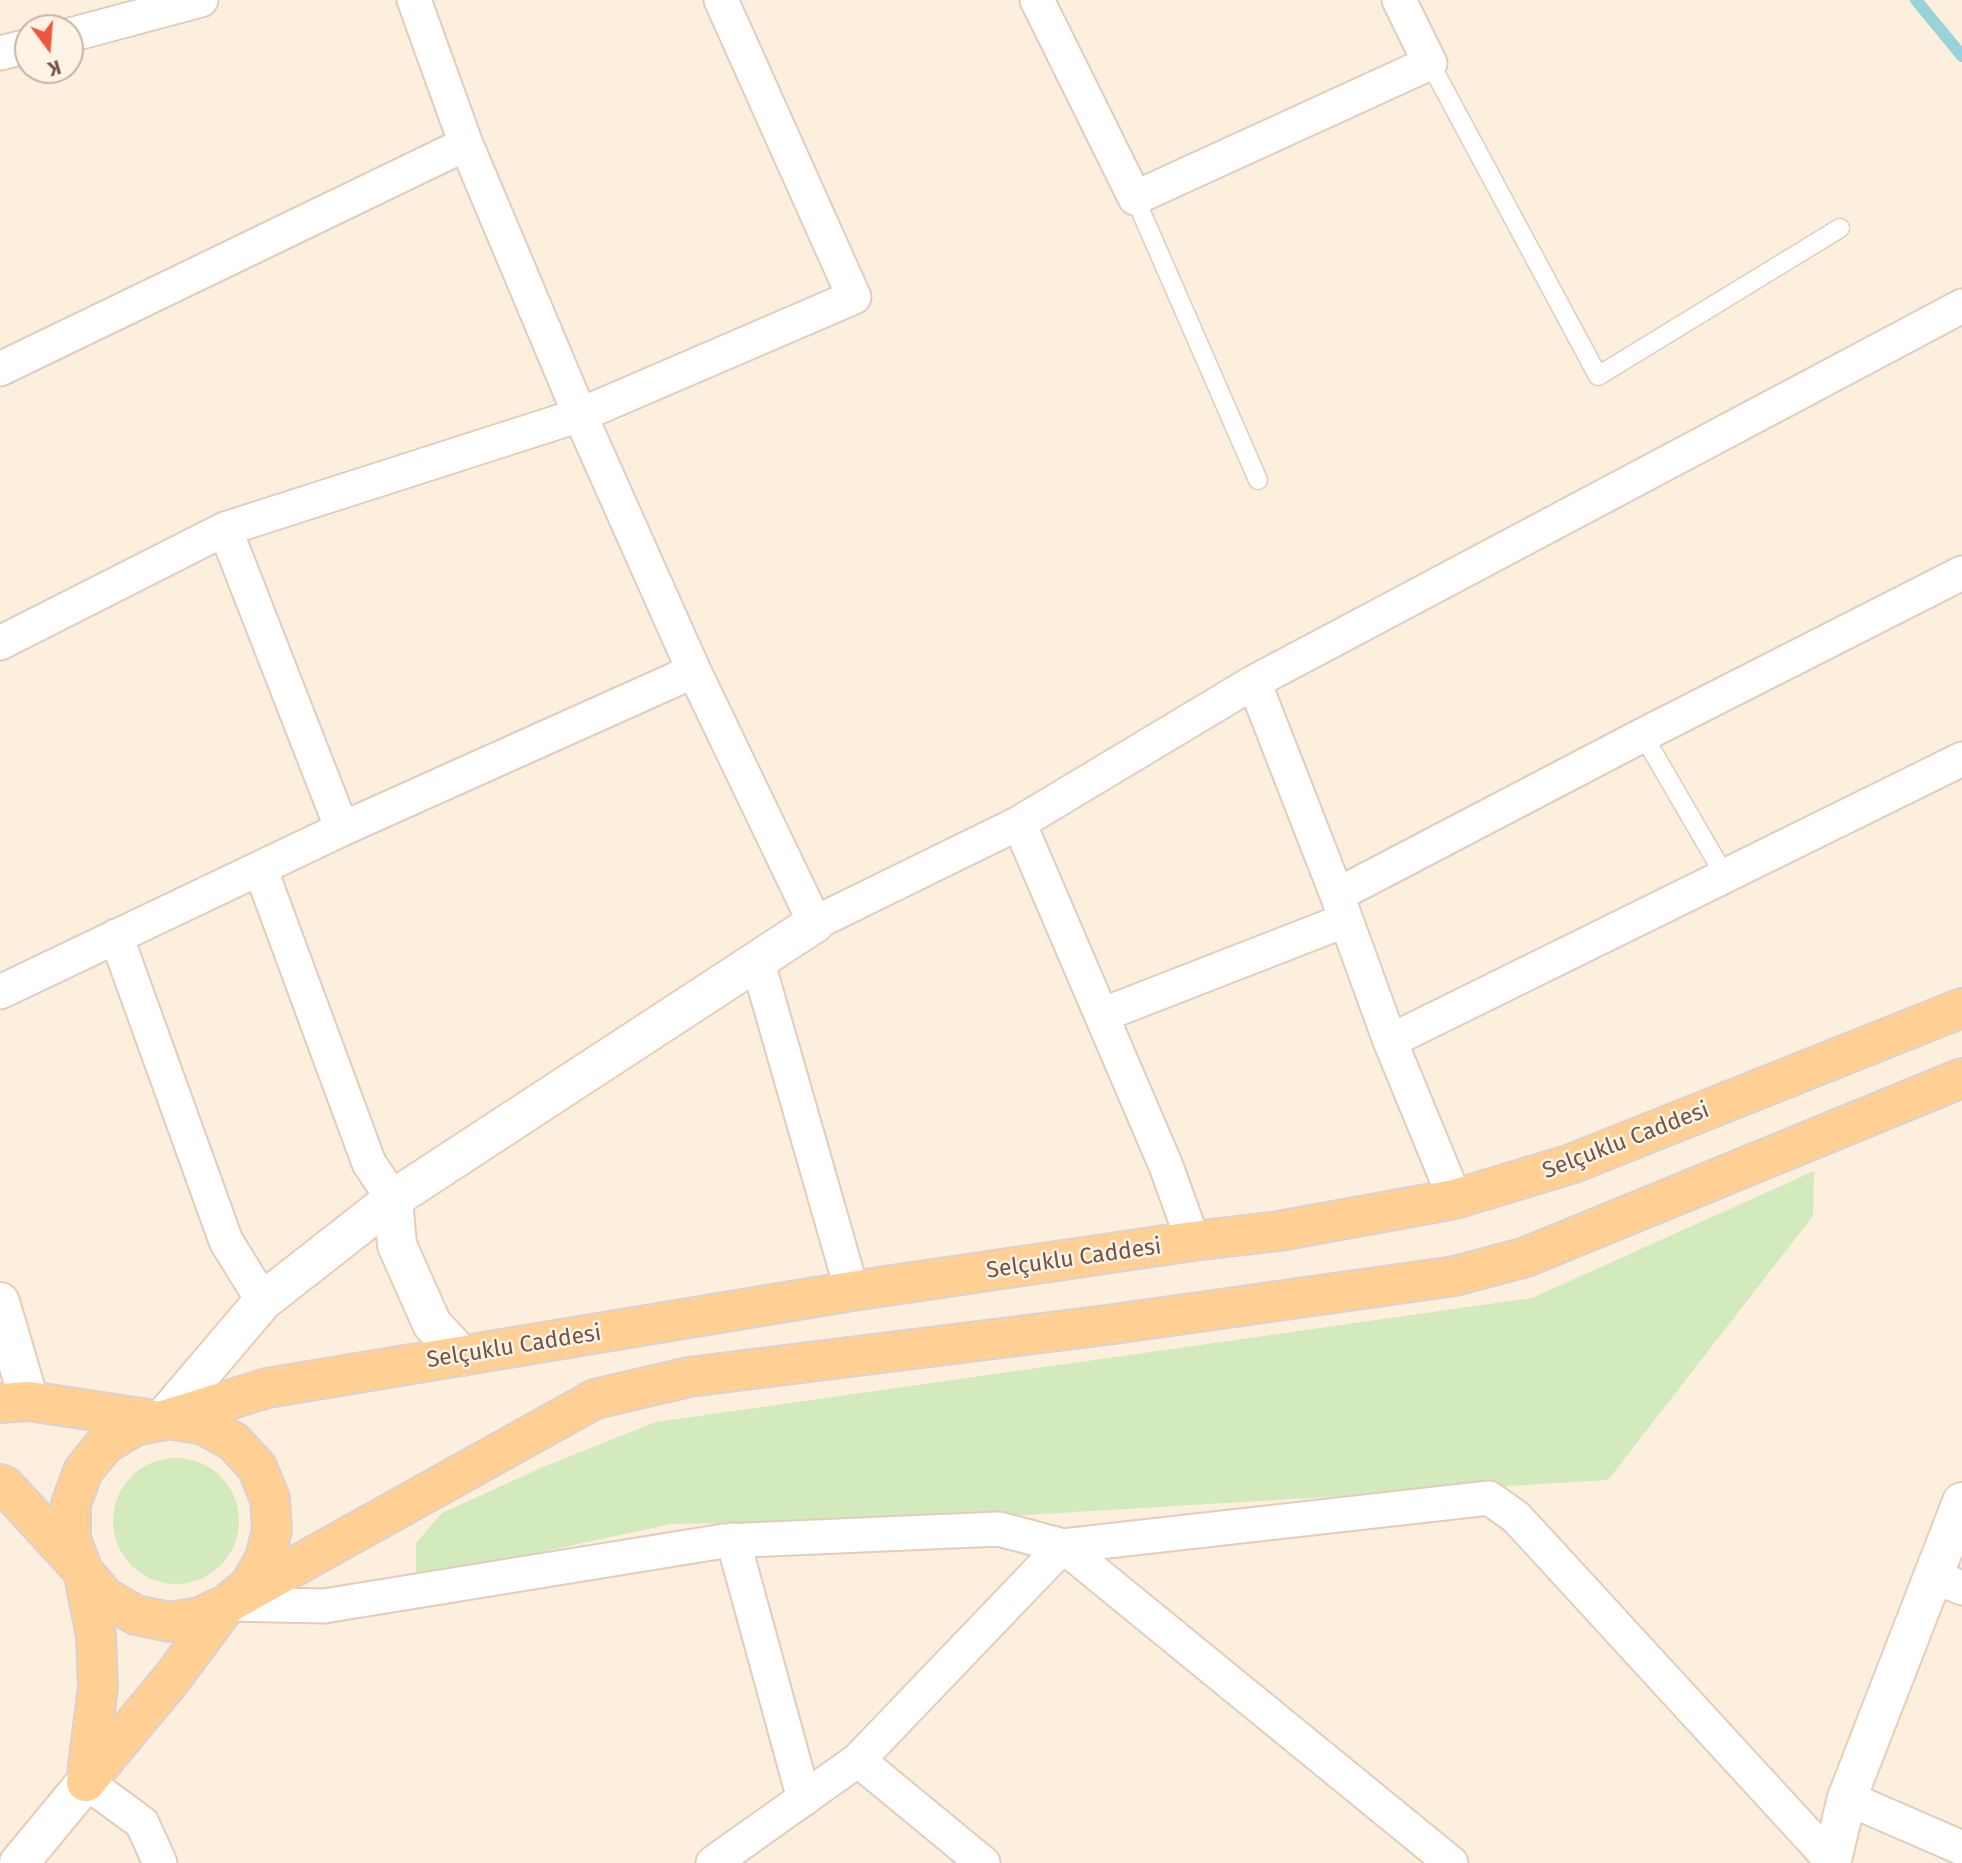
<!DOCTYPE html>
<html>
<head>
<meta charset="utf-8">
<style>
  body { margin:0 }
  #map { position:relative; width:1962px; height:1863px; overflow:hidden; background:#fdefdd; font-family:"Fira Sans",sans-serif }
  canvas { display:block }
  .north { position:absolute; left:14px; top:14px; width:70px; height:70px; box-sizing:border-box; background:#fff3e5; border:2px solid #c7b3a5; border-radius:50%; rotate:164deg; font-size:19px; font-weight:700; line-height:28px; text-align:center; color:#735345 }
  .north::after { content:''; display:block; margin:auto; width:24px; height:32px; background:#ee573c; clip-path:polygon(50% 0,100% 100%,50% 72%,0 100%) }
</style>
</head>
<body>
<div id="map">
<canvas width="1962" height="1863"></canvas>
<div class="north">K</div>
</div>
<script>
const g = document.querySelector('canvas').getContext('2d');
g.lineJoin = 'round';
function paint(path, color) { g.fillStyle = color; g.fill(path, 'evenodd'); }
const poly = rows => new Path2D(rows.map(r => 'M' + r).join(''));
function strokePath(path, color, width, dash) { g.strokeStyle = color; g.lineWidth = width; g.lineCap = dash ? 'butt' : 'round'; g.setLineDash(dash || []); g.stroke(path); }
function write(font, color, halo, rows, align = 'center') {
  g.font = font + ' "Fira Sans",sans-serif'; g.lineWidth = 5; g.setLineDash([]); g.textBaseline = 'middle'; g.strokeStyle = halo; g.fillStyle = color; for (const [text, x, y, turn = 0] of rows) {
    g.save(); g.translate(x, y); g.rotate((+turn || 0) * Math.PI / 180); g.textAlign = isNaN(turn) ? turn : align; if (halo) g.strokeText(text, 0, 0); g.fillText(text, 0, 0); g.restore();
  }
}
paint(poly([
  [1814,1171,1813,1216,1608,1480,976,1518,671,1524,416,1579,416,1543,442,1513,541,1468,656,1422,1532,1298],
  '113 1521a63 63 0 1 1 126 0a63 63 0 1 1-126 0Z'
]), '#d2eabc');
strokePath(poly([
  [1916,0,1962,56]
]), '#98d3d9', 12);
const lane = poly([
  [1430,63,1598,376,1840,228],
  [1135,198,1258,480],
  [1643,735,1725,876]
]);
const street = poly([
  [414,0,466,144,580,415,694,671,815,923,1019,823,1254,682,1962,306],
  [1037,0,1135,198,1430,63,1399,0],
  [70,35,201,0],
  [0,53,28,46],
  [0,369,466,144],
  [225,529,342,829],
  [0,643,225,529,580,415,854,297,721,0],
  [1254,682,1337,895,1390,1041,1455,1199],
  [1019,823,1166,1166,1193,1241],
  [260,868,369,1163,393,1199],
  [1337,895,1643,735,1962,573],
  [116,936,226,1241,263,1301],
  [757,960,852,1291],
  [0,992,342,829,694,671],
  [1102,1015,1346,920],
  [1390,1041,1962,759],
  [733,1540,804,1799],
  [1063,1546,1451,1863],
  [1933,1576,1962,1588],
  [227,1604,324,1606,724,1541,999,1529,1063,1546,1489,1498,1516,1517,1831,1860],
  [858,1760,983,1863],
  [86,1782,142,1823,160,1863],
  [1847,1798,1962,1848],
  [713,1863,858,1760,1063,1546]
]);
const secondary = poly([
  [393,1199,397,1245,432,1324,462,1356],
  [0,1302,29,1401],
  [161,1421,263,1301,393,1199,815,923],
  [19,1863,86,1782],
  [1831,1863,1847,1798,1962,1502]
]);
const primary = poly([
  [0,1403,29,1401,161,1421,267,1388,852,1291,1193,1241,1279,1231,1455,1199,1571,1164,1962,1008],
  [0,1484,5,1486,83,1571,106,1598,136,1615,170,1622,200,1617,227,1604,250,1585,265,1558,272,1530,270,1499,257,1467,234,1442,204,1425,169,1419,135,1426,105,1444,83,1471,71,1504,71,1539,83,1571,96,1636,98,1687,86,1782],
  [86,1782,173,1677,227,1604,595,1399,689,1377,1114,1324,1455,1276,1526,1257,1962,1078]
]);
strokePath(lane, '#e3ccbd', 21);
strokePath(street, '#e3ccbd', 37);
strokePath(secondary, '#e8ccb9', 42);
strokePath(primary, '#dbd2cf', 42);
strokePath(lane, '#fff', 18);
strokePath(street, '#fff', 33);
strokePath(secondary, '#fff', 38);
strokePath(primary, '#ffcf93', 38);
write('23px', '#735345', '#fff3e5', [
  ["Selçuklu Caddesi",1626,1141,-21],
  ["Selçuklu Caddesi",1074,1259,-8],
  ["Selçuklu Caddesi",514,1347,-9]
]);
</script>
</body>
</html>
